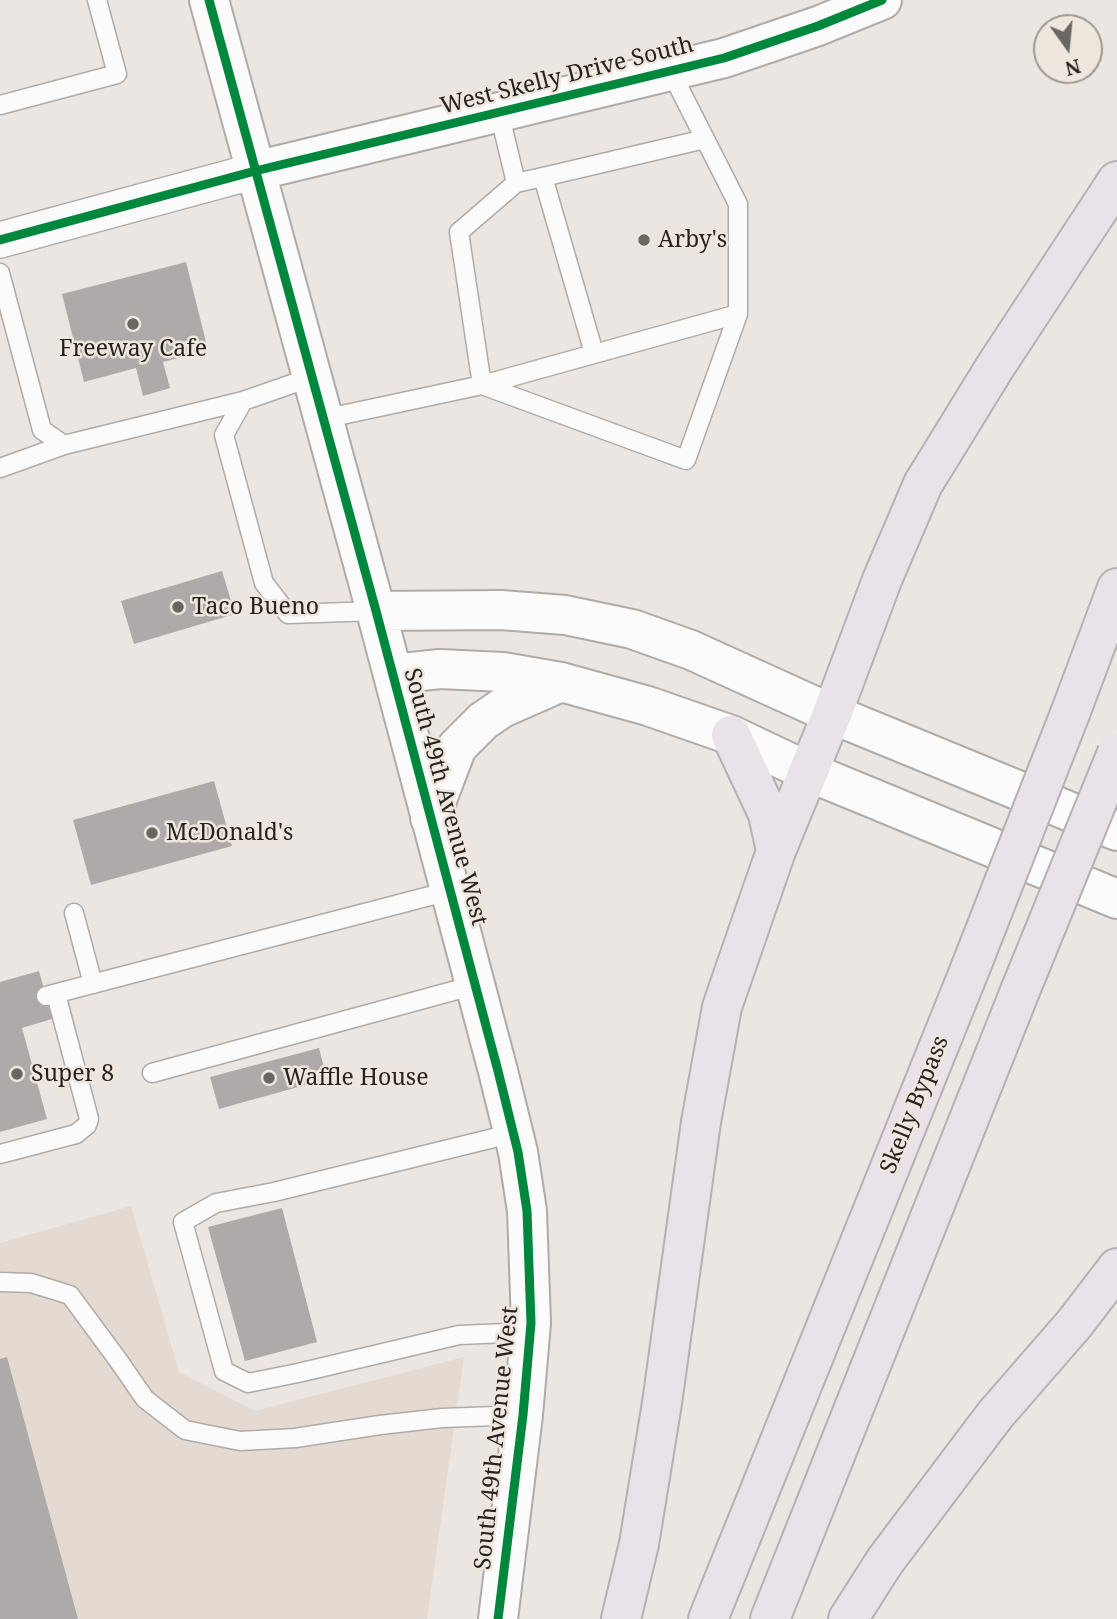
<!DOCTYPE html>
<html>
<head>
<meta charset="utf-8">
<style>
  body { margin:0 }
  #map { position:relative; width:1117px; height:1619px; overflow:hidden; background:#ebe6e2; font-family:"Noto Serif",serif }
  canvas { display:block }
  .north { position:absolute; left:1033px; top:14px; width:70px; height:70px; box-sizing:border-box; background:#efe6de; border:2px solid #9e9892; border-radius:50%; rotate:165deg; font-size:19px; font-weight:700; line-height:28px; text-align:center; color:#25221f }
  .north::after { content:''; display:block; margin:auto; width:24px; height:32px; background:#6a6763; clip-path:polygon(50% 0,100% 100%,50% 72%,0 100%) }
</style>
</head>
<body>
<div id="map">
<canvas width="1117" height="1619"></canvas>
<div class="north">N</div>
</div>
<script>
const g = document.querySelector('canvas').getContext('2d');
g.lineJoin = 'round';
function paint(path, color) { g.fillStyle = color; g.fill(path, 'evenodd'); }
const poly = rows => new Path2D(rows.map(r => 'M' + r).join(''));
function strokePath(path, color, width, dash) { g.strokeStyle = color; g.lineWidth = width; g.lineCap = dash ? 'butt' : 'round'; g.setLineDash(dash || []); g.stroke(path); }
function write(font, color, halo, rows, align = 'center') {
  g.font = font + ' "Noto Serif",serif'; g.lineWidth = 5; g.setLineDash([]); g.textBaseline = 'middle'; g.strokeStyle = halo; g.fillStyle = color; for (const [text, x, y, turn = 0] of rows) {
    g.save(); g.translate(x, y); g.rotate((+turn || 0) * Math.PI / 180); g.textAlign = isNaN(turn) ? turn : align; if (halo) g.strokeText(text, 0, 0); g.fillText(text, 0, 0); g.restore();
  }
}
paint(poly([
  [131,1206,179,1372,255,1411,464,1357,427,1619,0,1619,0,1243]
]), '#e4dad1');
paint(poly([
  [186,262,208,350,163,362,170,388,143,396,136,368,84,382,62,294],
  [222,571,235,614,134,644,121,601],
  [214,781,232,846,91,885,73,820],
  [39,971,52,1019,22,1028,47,1119,0,1132,0,982],
  [319,1048,327,1079,219,1109,210,1077],
  [282,1208,317,1342,245,1361,208,1227],
  [7,1357,78,1619,0,1619,0,1359]
]), '#aeaaa9');
const lane = poly([
  [0,105,117,74,97,0],
  [499,112,516,183],
  [0,273,42,430,64,445,243,401],
  [594,353,543,177,705,139],
  [312,377,243,401,224,435,264,583,288,614,376,611],
  [482,385,686,460,738,314,738,204,670,70],
  [482,385,459,232,516,183,543,177],
  [323,419,482,385,738,314],
  [0,468,64,445],
  [74,913,93,984],
  [46,996,449,891],
  [152,1073,475,985],
  [514,1133,274,1192,216,1203,183,1222,224,1371,248,1383,298,1373,459,1335,530,1332],
  [0,1154,76,1134,87,1125,89,1119,56,994],
  [0,1282,31,1283,70,1295,118,1360,145,1399,185,1430,240,1441,295,1438,380,1425,442,1418,523,1415]
]);
const street = poly([
  [0,240,255,171]
]);
const secondary = poly([
  [209,0,376,611,498,1071,518,1152,527,1211,531,1323,523,1415,498,1619],
  [255,171,724,58,818,26,882,0],
  [376,611,501,610,565,615,632,629,691,650,832,714,1117,831],
  [393,674,440,669,503,672,561,682,648,706,731,735,809,772,1117,899],
  [430,818,457,747,483,721,502,708,561,682]
]);
const highway = poly([
  [1071,711,1117,588],
  [731,735,768,814,776,851],
  [621,1619,639,1544,662,1403,701,1122,722,1007,776,851,832,714,882,580,923,484,995,367,1117,181],
  [708,1619,970,969],
  [770,1619,1020,991],
  [848,1619,885,1561,958,1464,995,1415,1075,1323,1117,1268]
]);
strokePath(lane, '#afaba8', 21);
strokePath(street, '#afaba8', 38);
strokePath(secondary, '#afaba8', 42);
strokePath(highway, '#b8afb4', 42);
strokePath(lane, '#fcfbfb', 18);
strokePath(street, '#fcfbfb', 35);
strokePath(secondary, '#fcfbfb', 38);
strokePath(highway, '#e9e2e9', 38);
const highwayBridge = poly([
  [970,969,1071,711],
  [1020,991,1117,753]
]);
strokePath(highwayBridge, '#b8afb4', 42, []);
strokePath(highwayBridge, '#e9e2e9', 38);
strokePath(poly([
  [209,0,376,611,498,1071,518,1152,527,1211,531,1323,523,1415,498,1619],
  [0,240,255,171,724,58,818,26,882,0]
]), '#00873e', 9);
for (const [x, y, r, color] of [
  [644,240,7,"#6a6763"],
  [133,324,7,"#6a6763"],
  [178,607,7,"#6a6763"],
  [152,833,7,"#6a6763"],
  [17,1074,7,"#6a6763"],
  [269,1078,7,"#6a6763"]
]) { const dot = new Path2D(); dot.arc(x, y, r, 0, 2 * Math.PI); g.fillStyle = color; g.fill(dot); strokePath(dot, '#efe6de', 2.5); }
write('23px', '#25221f', '#efe6de', [
  ["West Skelly Drive South",567,76,-14],
  ["South 49th Avenue West",445,797,75],
  ["Skelly Bypass",915,1105,-68],
  ["South 49th Avenue West",497,1438,-84]
]);
write('23px', '#25221f', '#efe6de', [
  ["Arby's",658,240],
  ["Freeway Cafe",133,349,"center"],
  ["Taco Bueno",192,607],
  ["McDonald's",166,833],
  ["Super 8",31,1074],
  ["Waffle House",283,1078]
], 'left');
</script>
</body>
</html>
